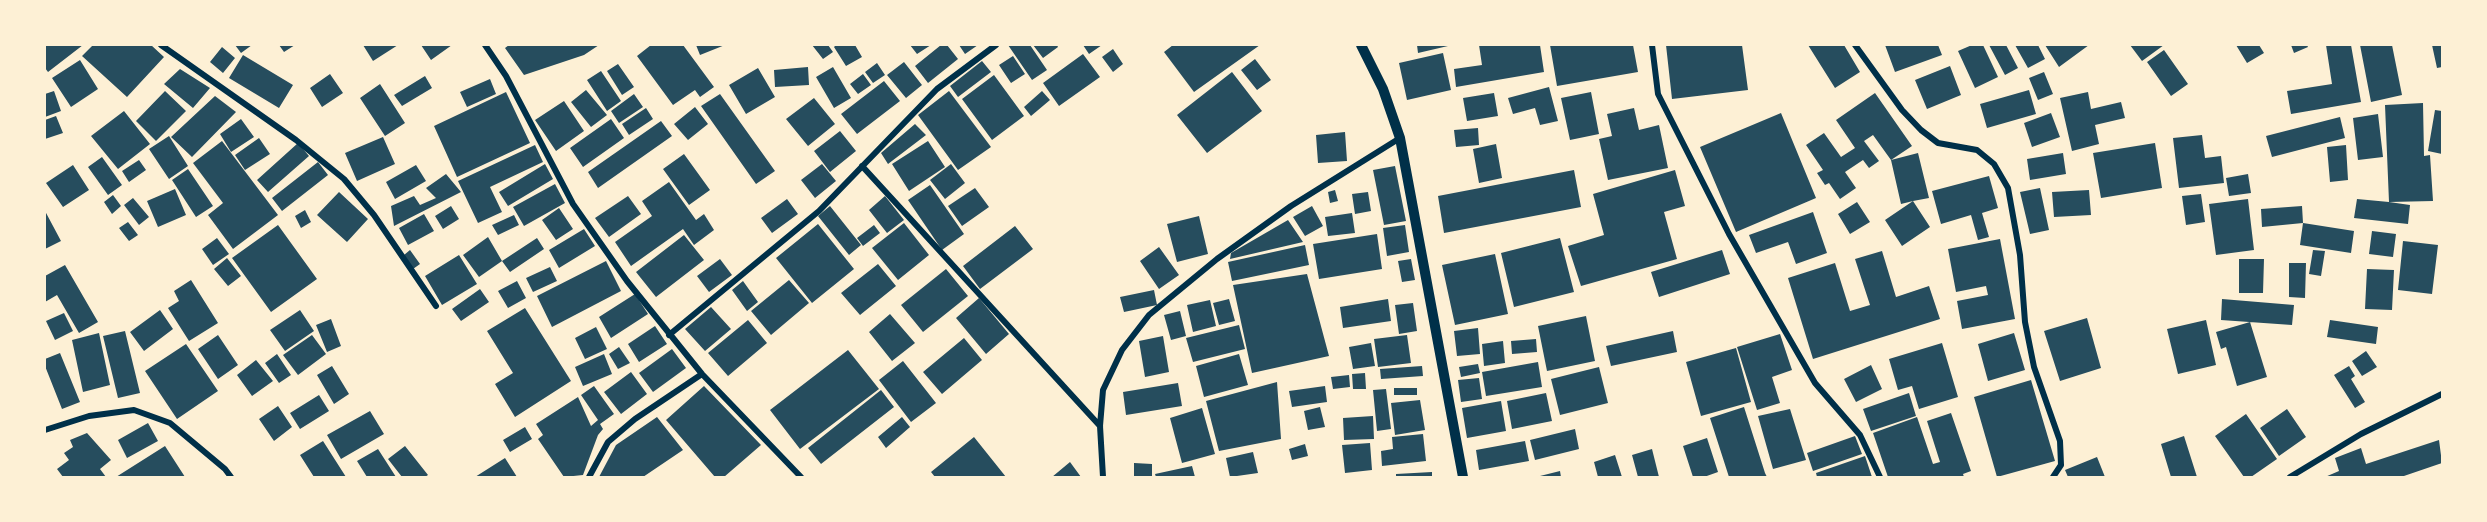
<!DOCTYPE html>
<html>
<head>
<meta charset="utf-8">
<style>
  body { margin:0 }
  #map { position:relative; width:2487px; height:522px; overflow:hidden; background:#fdf0d5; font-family:Montserrat,sans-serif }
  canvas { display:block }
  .frame { position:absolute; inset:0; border:46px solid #fdf0d5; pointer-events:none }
</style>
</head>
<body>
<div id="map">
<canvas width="2487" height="522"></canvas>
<div class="frame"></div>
</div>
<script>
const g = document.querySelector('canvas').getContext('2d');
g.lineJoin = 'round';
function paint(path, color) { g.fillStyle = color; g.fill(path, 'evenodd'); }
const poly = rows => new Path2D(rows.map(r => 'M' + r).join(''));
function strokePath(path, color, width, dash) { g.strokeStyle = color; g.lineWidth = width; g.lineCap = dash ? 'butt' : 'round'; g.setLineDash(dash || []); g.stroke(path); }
paint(poly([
  [45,45,83,45,48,72,45,68],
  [93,45,151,45,164,57,127,97,82,56],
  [235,45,252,45,241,53],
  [279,45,295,45,284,52],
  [363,45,398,45,373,61],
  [421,45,452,45,431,60],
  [509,45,599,45,584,55,524,75,505,48],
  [651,45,683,45,714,87,700,97,695,90,673,105,637,56],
  [696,45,725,45,700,55],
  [812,45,828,45,833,52,823,59],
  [836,45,855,45,862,57,846,66,834,47],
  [910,45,931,45,917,54],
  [941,45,947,45,958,59,928,83,915,66],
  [959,45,978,45,965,54],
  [1008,45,1030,45,1047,70,1032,80],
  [1033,45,1057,45,1058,47,1043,58],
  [1083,45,1102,45,1089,54],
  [1173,45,1260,45,1194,92,1164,52],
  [1417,45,1448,45,1448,46,1418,53],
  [1479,45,1540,45,1544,72,1456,87,1454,69,1482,65],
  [1550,45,1633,45,1638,72,1557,86],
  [1666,45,1742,45,1748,90,1672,99],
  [1808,45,1844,45,1860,72,1835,88],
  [1885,45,1938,45,1942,55,1895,72],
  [1972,45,1983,45,1998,77,1975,88,1958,51],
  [1989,45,2006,45,2018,68,2005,75],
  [2015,45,2038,45,2045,59,2028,68],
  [2045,45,2089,45,2059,67],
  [2130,45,2164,45,2142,61],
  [2236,45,2259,45,2264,53,2247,63],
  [2291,45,2307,45,2308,47,2294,53],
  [2326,45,2351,45,2361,102,2291,114,2287,91,2332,84],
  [2360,45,2392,45,2402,95,2371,102],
  [2432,45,2442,45,2442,67,2437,68],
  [222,47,235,58,223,73,210,62],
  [1113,49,1123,64,1113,72,1102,57],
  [2164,50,2188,84,2171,96,2147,62],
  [1443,53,1451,90,1407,100,1399,63],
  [1083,54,1100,77,1059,106,1043,83],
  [243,55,293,85,279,108,229,78],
  [1013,56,1025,74,1011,83,999,65],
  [1255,59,1271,80,1257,90,1241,70],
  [80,60,98,89,71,107,52,78],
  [982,61,991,72,958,97,950,86],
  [904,62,922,85,906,98,887,75],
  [877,63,885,75,873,83,865,72],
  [618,64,634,87,622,95,607,71],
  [1950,66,1961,95,1927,109,1915,80],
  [808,67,809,85,775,87,774,70],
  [833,67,851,98,834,108,816,77],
  [758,68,775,97,746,114,729,85],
  [180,69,210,88,193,108,164,84],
  [601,71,621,101,607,111,587,80],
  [1232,72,1262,111,1207,153,1177,115],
  [2044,72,2053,94,2038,100,2029,78],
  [330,74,343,93,322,107,310,88],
  [863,74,871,85,858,94,850,84],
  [994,75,1024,116,992,140,962,99],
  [425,76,432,88,402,106,394,95],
  [490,79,496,94,467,107,460,92],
  [884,81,900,101,857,134,841,114],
  [380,84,405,123,385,136,360,98],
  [1549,87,1558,121,1540,125,1535,108,1513,114,1508,98],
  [586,90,607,115,591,127,571,102],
  [2029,90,2036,114,1987,128,1980,104],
  [54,91,61,111,45,117,45,94],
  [165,91,186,111,156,141,136,121],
  [949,91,991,147,958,170,918,115],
  [1042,91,1050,100,1031,116,1024,107],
  [506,92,530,143,457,177,434,126],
  [1591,92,1599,134,1570,140,1561,98],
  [2088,92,2091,109,2121,102,2125,118,2095,125,2099,144,2072,151,2060,98],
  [1494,93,1498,116,1467,121,1463,98],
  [1875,93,1912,146,1891,160,1873,135,1864,141,1879,161,1869,168,1863,160,1845,172,1856,188,1840,199,1829,183,1825,185,1817,173,1823,170,1806,145,1824,133,1841,157,1855,148,1836,120],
  [634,94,643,107,619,123,611,111],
  [720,94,775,171,756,184,701,106],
  [215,96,236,112,192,157,171,137],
  [814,98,835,124,808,146,786,119],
  [564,101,584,131,556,151,535,120],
  [2423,103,2424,156,2430,155,2433,201,2389,202,2410,205,2408,224,2354,218,2357,199,2389,202,2385,105],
  [695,107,708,124,688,140,674,124],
  [646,108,653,119,629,135,622,124],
  [1634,108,1639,130,1659,125,1668,168,1608,180,1599,139,1612,136,1607,114],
  [2435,110,2442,111,2442,154,2428,151],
  [124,111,150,144,118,169,91,136],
  [1781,113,1816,198,1736,232,1700,147],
  [2051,113,2060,137,2032,147,2024,123],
  [2378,114,2383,157,2358,160,2353,118],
  [56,116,63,133,45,139,45,120],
  [2340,117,2345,138,2272,157,2266,136],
  [241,119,254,137,231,152,220,134],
  [611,119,624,138,583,167,570,148],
  [661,121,672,136,598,188,588,172],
  [915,124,926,135,888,164,881,153],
  [1478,128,1479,145,1456,147,1454,130],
  [840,131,856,151,830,172,814,151],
  [1345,132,1347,161,1318,163,1316,135],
  [2202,135,2205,158,2221,156,2224,183,2179,188,2173,138],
  [169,136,188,166,169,179,149,149],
  [383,137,395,164,357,181,345,153],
  [259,138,270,154,245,170,235,155],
  [222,141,278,215,233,249,208,215,223,203,193,163],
  [928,141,945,167,909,191,892,164],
  [298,143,309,156,268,192,257,180],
  [2155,143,2162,188,2101,198,2093,153],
  [1496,144,1502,178,1479,183,1473,149],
  [535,145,543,162,490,187,502,212,478,223,458,181],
  [2346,145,2348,180,2330,182,2327,147],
  [1918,153,1929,198,1913,201,1930,227,1902,246,1885,220,1913,201,1901,204,1891,160],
  [2063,153,2066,174,2030,180,2027,159],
  [684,154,710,190,689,205,663,169],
  [102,157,122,185,108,195,88,167],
  [139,160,146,170,129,182,122,171],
  [318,162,328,175,282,211,272,198],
  [545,164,553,179,508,206,499,192],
  [822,164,836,181,815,198,801,180],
  [951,164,965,183,945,199,930,180],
  [73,165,89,190,63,207,46,183],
  [416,165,426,181,395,199,386,182],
  [1395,166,1406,221,1384,225,1373,170],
  [188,169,213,206,196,217,172,180],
  [1574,170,1581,207,1444,233,1438,196],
  [1675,170,1685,206,1664,212,1677,259,1581,286,1568,246,1604,235,1593,194],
  [446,174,461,192,394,226,391,206,414,196,420,205,436,198,426,188],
  [2248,174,2251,193,2229,196,2226,178],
  [1989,176,1998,208,1982,213,1989,237,1978,240,1971,215,1941,224,1932,191],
  [669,182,696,220,704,214,714,230,694,245,683,229,631,266,615,242,652,216,642,201],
  [555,184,565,203,524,226,513,207],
  [930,185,964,234,942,250,908,200],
  [975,188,989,207,962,226,948,206],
  [2040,188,2049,230,2030,234,2020,192],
  [175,189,186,215,158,227,147,201],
  [1335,190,1338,201,1330,203,1328,192],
  [2089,190,2091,215,2054,217,2052,192],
  [339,192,368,219,347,242,317,215],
  [1368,192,1371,211,1355,214,1352,194],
  [2201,194,2205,222,2186,225,2182,196],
  [113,195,121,206,112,214,104,202],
  [628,196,641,214,609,237,595,218],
  [885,196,904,220,887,233,869,210],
  [133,198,149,217,139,225,124,205],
  [787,199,798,214,772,233,761,218],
  [2248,199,2254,250,2216,255,2209,204],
  [1857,202,1870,222,1850,234,1838,214],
  [451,206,459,219,443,229,435,216],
  [830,206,861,245,849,255,818,216],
  [1312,206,1323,226,1305,236,1293,217],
  [2302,206,2303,223,2354,231,2351,253,2300,245,2303,223,2262,227,2261,209],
  [559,208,573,229,556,240,542,220],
  [305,210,311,222,301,228,295,216],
  [45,211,61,241,45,249],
  [1813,212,1827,253,1796,264,1788,242,1756,253,1749,235],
  [1352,213,1355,233,1328,236,1325,217],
  [424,214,434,231,408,245,399,228],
  [514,215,519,225,498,235,492,225],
  [1199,216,1208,254,1177,262,1167,224],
  [1288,220,1303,242,1230,259,1231,253],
  [128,222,138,235,129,241,119,228],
  [904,223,929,255,898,280,872,248],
  [818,224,854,269,812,303,776,258],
  [278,225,317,279,271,312,232,258],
  [874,225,880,233,863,246,857,238],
  [1405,225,1409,252,1387,256,1383,228],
  [1015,226,1033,249,980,289,963,266],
  [584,229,595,246,559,268,549,250],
  [2372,231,2396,234,2393,257,2369,254],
  [1377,234,1382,269,1319,279,1313,244],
  [684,235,704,260,656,297,636,272],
  [488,237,502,261,537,238,544,249,510,272,502,261,479,277,463,255],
  [217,238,229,254,213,265,202,249],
  [1560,238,1574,292,1514,307,1501,253],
  [2000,239,2015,319,1962,329,1957,301,1988,295,1986,286,1956,292,1948,249],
  [2403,241,2438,245,2432,294,2398,290],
  [1305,245,1309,265,1232,281,1228,262],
  [1159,247,1179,275,1159,289,1140,261],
  [410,250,420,264,413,269,404,255],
  [1722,250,1730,274,1659,297,1651,272],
  [2313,250,2325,251,2321,276,2309,274],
  [1882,251,1896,297,1929,286,1940,319,1813,359,1788,278,1835,263,1850,311,1870,305,1855,259],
  [1495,254,1508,314,1455,325,1442,265],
  [459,255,477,284,442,305,425,276],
  [227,258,241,276,228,286,214,269],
  [720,259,732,275,709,292,697,276],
  [1411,259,1415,280,1402,282,1398,261],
  [2239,259,2264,259,2263,293,2239,293],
  [606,261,621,291,552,327,537,296],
  [2289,263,2306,263,2305,298,2289,297],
  [878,264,896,286,860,315,841,293],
  [65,265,98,322,79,333,57,295,45,302,45,276],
  [550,267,557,281,533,292,526,278],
  [946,269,968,296,923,332,901,305],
  [2367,269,2394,270,2392,310,2365,309],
  [1307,274,1329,356,1252,373,1233,285],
  [191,280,218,323,189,341,168,308,179,301,174,291],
  [789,280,809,303,771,335,751,311],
  [517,281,526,298,508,308,498,291],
  [743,281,758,302,747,311,732,290],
  [480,289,489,302,461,321,452,309],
  [1154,290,1157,305,1124,312,1120,297],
  [635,294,648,314,611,338,599,317],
  [979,298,1009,334,986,354,956,318],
  [1229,299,1235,321,1219,325,1213,303],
  [1388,299,1391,321,1343,328,1340,307],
  [2222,299,2294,305,2292,325,2221,320],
  [1210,300,1216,326,1193,332,1187,305],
  [1413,303,1417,331,1399,334,1395,305],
  [711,307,731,329,705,351,685,329],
  [525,308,571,381,515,417,495,384,513,373,487,331],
  [160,310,173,329,144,351,130,332],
  [300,310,314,331,285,351,270,330],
  [1180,311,1186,336,1171,340,1164,315],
  [64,313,73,331,55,340,46,321],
  [890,314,915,343,892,361,869,332],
  [1586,316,1595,361,1547,371,1538,326],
  [2087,318,2101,368,2060,381,2044,331],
  [331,319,341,346,327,352,316,325],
  [748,320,767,343,728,376,708,353],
  [2206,320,2216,365,2178,374,2167,329],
  [2330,320,2378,327,2376,344,2327,337],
  [2250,322,2267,377,2237,386,2226,347,2221,349,2216,332],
  [1239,325,1245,349,1193,362,1186,338],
  [655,326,667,344,639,362,628,344],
  [596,327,607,349,585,359,575,338],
  [1478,328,1480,354,1457,356,1454,331],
  [125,331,140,393,118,398,103,336],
  [1673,331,1677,352,1611,366,1606,346],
  [99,333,110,385,83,392,72,340],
  [2014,333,2025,370,1988,381,1978,344],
  [1780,334,1792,370,1772,377,1780,403,1757,410,1737,347],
  [218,335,238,365,218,379,198,349],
  [312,335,326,354,298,375,283,355],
  [1407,335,1411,363,1378,367,1374,339],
  [1163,336,1169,372,1145,377,1139,341],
  [964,338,982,360,942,394,923,372],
  [1536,339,1537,352,1512,354,1511,341],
  [1503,341,1505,363,1484,366,1482,344],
  [1371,343,1375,366,1353,369,1349,347],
  [1942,343,1958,397,1919,409,1912,386,1898,390,1889,359],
  [186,344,218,391,177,419,145,371],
  [619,347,630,363,618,369,609,354],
  [1736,348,1751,402,1701,416,1686,362],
  [672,349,686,368,653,392,639,373],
  [848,350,879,389,800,449,770,410],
  [2366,351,2377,367,2362,376,2352,361],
  [60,353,80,402,62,409,45,366,45,359],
  [277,354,291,375,279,383,265,363],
  [604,354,612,374,583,386,575,367],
  [1239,354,1248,385,1204,397,1196,366],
  [256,360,273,381,252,396,237,375],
  [903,361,936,403,911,422,879,380],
  [1538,362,1542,387,1486,396,1482,372],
  [1478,364,1480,373,1461,377,1459,367],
  [1871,365,1882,389,1856,402,1844,379],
  [332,366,349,394,334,404,317,375],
  [1422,366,1423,376,1381,379,1380,369],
  [2349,366,2355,376,2351,379,2365,402,2355,408,2334,375],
  [1599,367,1608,403,1560,415,1551,379],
  [631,372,647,394,621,414,604,392],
  [1365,373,1366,389,1353,389,1352,374],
  [1349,375,1350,387,1333,389,1331,377],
  [1479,378,1482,399,1461,402,1458,380],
  [2031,380,2055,461,1997,477,1974,397],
  [1277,382,1281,439,1219,451,1206,401],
  [1178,383,1182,406,1126,415,1123,392],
  [594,386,614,414,600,424,603,429,598,435,583,475,564,477,538,439,543,435,536,424,578,397,591,426,598,420,581,395],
  [704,386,761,445,724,477,715,477,666,420],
  [1325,386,1327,402,1292,407,1289,391],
  [1394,388,1417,388,1417,395,1394,395],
  [1386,389,1391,429,1377,431,1373,390],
  [881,390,894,407,821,464,808,448],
  [1546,393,1552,421,1512,429,1507,401],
  [1909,393,1916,416,1871,431,1863,409],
  [319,395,329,411,300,429,290,413],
  [1420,400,1425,430,1395,435,1391,403],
  [1501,401,1506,431,1467,438,1462,408],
  [278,406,292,427,274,441,259,419],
  [1320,407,1325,427,1308,430,1304,411],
  [1744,407,1765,473,1767,477,1729,477,1710,418],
  [1202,408,1215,454,1182,463,1170,418],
  [1790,409,1806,460,1773,469,1758,416],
  [2287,409,2306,437,2279,456,2260,428],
  [370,411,384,434,341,459,327,435],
  [1951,413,1971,471,1963,474,1964,477,1888,477,1873,433,1917,417,1933,464,1940,462,1927,421],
  [2246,414,2277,459,2251,477,2244,477,2215,436],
  [1373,416,1374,439,1344,440,1343,418],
  [657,417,683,450,643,477,599,477,616,445],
  [902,417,910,427,886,448,878,437],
  [148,423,158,441,127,458,118,440],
  [525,427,532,439,510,452,503,440],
  [1575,429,1579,449,1535,460,1530,440],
  [87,433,111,460,100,469,106,477,63,477,57,469,69,460,64,453,73,447,70,440],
  [1423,434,1426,461,1382,466,1381,451,1393,449,1392,437],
  [1855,436,1862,454,1813,471,1807,453],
  [2184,436,2197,477,2171,477,2161,444],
  [974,437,1006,477,935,477,931,472],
  [1707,438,1718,472,1704,477,1693,477,1683,446],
  [2439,440,2442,463,2401,477,2325,477,2339,471,2335,458,2361,448,2366,464],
  [323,441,346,477,314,477,300,455],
  [1525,441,1529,461,1479,470,1476,450],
  [1370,443,1372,470,1345,473,1342,445],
  [1305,444,1308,456,1292,460,1289,449],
  [165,446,185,477,116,477],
  [405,446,428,475,425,477,402,477,388,459],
  [378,449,396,477,367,477,357,461],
  [1652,449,1659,477,1638,477,1632,455],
  [1253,452,1258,473,1230,477,1226,458],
  [1615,455,1622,477,1598,477,1594,462],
  [1865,456,1872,477,1817,477,1816,473],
  [2097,457,2105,477,2068,477,2065,470],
  [505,458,517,477,475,477],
  [1070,462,1081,477,1052,477],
  [1134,463,1152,464,1152,477,1134,477],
  [1192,466,1195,477,1156,477,1155,474],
  [1560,471,1561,477,1540,477,1540,476],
  [1432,472,1432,477,1396,477,1396,474]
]), '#264d5e');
strokePath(poly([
  [161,45,296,140,344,179,374,215,436,306],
  [485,45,506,76,573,204,627,281,702,374,801,477],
  [1652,45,1658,94,1729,234,1815,383,1860,435,1880,477],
  [1855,45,1902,110,1921,130,1938,143,1977,150,1994,164,2008,188,2020,255,2025,322,2034,367,2060,441,2061,465,2053,477],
  [862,166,1100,426],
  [669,335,819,211,937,89,996,45],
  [45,430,89,416,134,410,170,423,225,469,231,477],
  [589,477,608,442,635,419,702,374],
  [1103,477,1100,426,1103,390,1122,350,1149,315,1217,259,1291,206,1400,138],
  [2290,477,2361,434,2442,394]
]), '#003049', 6);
strokePath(poly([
  [1361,45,1383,89,1400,138,1463,477]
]), '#003049', 10);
</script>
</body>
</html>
